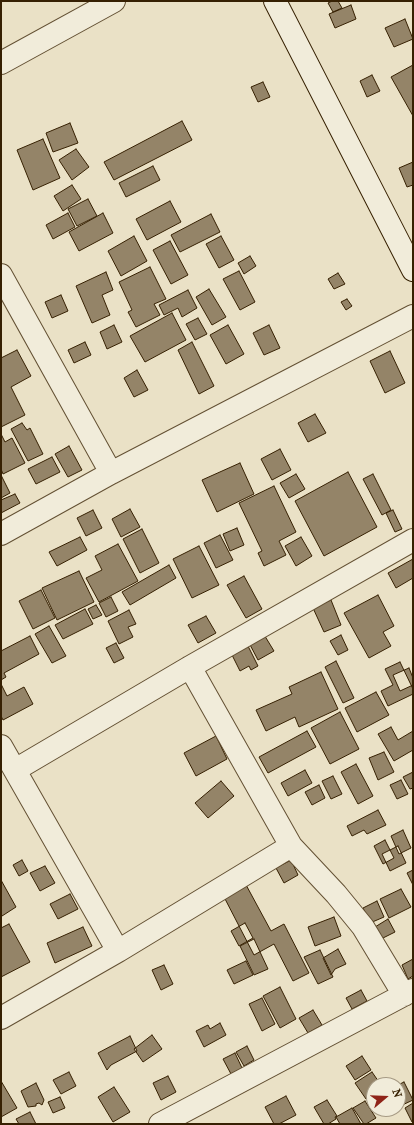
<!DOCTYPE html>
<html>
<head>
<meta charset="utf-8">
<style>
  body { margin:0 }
  #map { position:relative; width:414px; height:1125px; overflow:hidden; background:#eae1c6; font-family:"IM FELL French Canon",serif }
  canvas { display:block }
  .frame { position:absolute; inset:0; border:2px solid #362002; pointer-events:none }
  .north { position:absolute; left:366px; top:1077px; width:40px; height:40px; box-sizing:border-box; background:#f1ecda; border:1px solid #a69a84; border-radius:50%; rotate:71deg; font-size:11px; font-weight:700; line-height:16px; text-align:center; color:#362002 }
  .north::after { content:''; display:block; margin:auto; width:14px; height:18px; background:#8f2418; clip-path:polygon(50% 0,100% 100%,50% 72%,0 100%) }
</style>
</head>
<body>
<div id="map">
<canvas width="414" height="1125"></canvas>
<div class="frame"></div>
<div class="north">N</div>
</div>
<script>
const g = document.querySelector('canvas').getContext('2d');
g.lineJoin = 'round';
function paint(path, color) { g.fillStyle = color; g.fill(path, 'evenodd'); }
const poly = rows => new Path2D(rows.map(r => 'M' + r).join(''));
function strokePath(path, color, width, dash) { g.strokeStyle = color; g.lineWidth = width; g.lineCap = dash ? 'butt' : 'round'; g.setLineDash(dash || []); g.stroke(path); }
const building = poly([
  [332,1,338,1,342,8,333,12,328,3,332,1],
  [351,5,356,19,335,28,329,14,351,5],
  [405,19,413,39,394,47,385,28,405,19],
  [413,65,413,116,391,77,413,65],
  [372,75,380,91,367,97,360,81,372,75],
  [263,82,270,97,258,102,251,87,263,82],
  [182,121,192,140,114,180,104,162,182,121],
  [70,123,78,143,53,152,46,133,70,123],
  [43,139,60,178,33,190,17,150,43,139],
  [76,149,89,167,72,180,59,160,76,149],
  [413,162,413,185,407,187,399,168,413,162],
  [153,166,160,180,126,197,119,183,153,166],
  [72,185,81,199,63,211,54,196,72,185],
  [88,199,97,216,77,226,68,209,88,199],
  [170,201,181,222,147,240,136,219,170,201],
  [68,213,75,227,53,239,46,225,68,213],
  [103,213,113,233,79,251,69,232,103,213],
  [211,214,220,232,180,252,171,235,211,214],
  [134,236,147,261,121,276,108,251,134,236],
  [221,236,234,260,219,268,206,244,221,236],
  [170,241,188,275,171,284,153,250,170,241],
  [250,256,256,266,244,274,238,263,250,256],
  [150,267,166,299,154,304,160,315,136,327,128,312,132,310,119,282,150,267],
  [239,271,255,302,240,310,223,279,239,271],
  [106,272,113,290,102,295,110,315,92,323,76,286,106,272],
  [338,273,345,284,334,289,328,279,338,273],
  [209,289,226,317,212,325,196,297,209,289],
  [188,290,197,308,182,317,178,308,164,315,159,305,188,290],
  [61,295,68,311,52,318,45,302,61,295],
  [347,299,352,306,346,310,341,302,347,299],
  [172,313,186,340,145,362,130,336,172,313],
  [198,318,207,334,195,340,186,324,198,318],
  [114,325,122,342,107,349,100,332,114,325],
  [228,325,244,354,226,364,210,335,228,325],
  [269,325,280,348,264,355,253,333,269,325],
  [85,342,91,355,74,363,68,350,85,342],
  [192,342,214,386,199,394,178,350,192,342],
  [17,350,31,376,11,387,25,415,1,427,1,358,17,350],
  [390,351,405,383,385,393,370,361,390,351],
  [137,370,148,390,134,397,124,378,137,370],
  [315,414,326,433,308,442,298,423,315,414],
  [22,423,27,430,30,428,43,454,28,461,11,429,22,423],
  [1,434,5,442,12,438,25,463,3,474,1,469,1,434],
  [69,446,82,470,68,477,55,454,69,446],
  [280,449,291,470,272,480,261,459,280,449],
  [52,457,60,472,36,484,28,469,52,457],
  [240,463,254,494,217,512,202,480,240,463],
  [348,472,377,527,324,556,295,501,348,472],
  [296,474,305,489,289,498,280,483,296,474],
  [373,474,391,510,382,515,363,479,373,474],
  [1,475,10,493,1,498,1,475],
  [274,486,296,532,279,541,286,555,264,566,258,553,262,551,239,503,274,486],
  [15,494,20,503,1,513,1,500,15,494],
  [130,509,140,527,121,537,112,519,130,509],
  [93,510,102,528,86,536,77,518,93,510],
  [393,510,402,529,395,532,386,513,393,510],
  [237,528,244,545,230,551,223,534,237,528],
  [142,529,159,563,140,573,123,539,142,529],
  [220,535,233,560,216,568,204,543,220,535],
  [80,537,87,550,57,566,49,552,80,537],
  [301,537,312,556,296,566,285,546,301,537],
  [118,544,138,581,99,602,86,578,102,570,95,556,118,544],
  [199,546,219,585,192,598,173,559,199,546],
  [413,559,413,578,396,588,388,573,413,559],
  [169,565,176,578,130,605,122,592,169,565],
  [79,571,94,602,57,620,42,588,79,571],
  [244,576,262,609,246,618,227,585,244,576],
  [41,590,55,618,33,629,19,601,41,590],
  [378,595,394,626,383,632,391,646,369,658,344,613,378,595],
  [111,597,118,611,106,617,99,603,111,597],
  [331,600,341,625,324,632,313,608,331,600],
  [96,605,102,615,93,619,88,609,96,605],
  [85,609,93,624,63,639,55,625,85,609],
  [129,610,136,624,128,627,133,637,119,644,108,621,129,610],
  [206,616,216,633,198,643,188,625,206,616],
  [49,626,66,656,52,663,35,634,49,626],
  [263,633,274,651,258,660,248,641,263,633],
  [341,635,348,650,338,655,330,641,341,635],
  [30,636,39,654,4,673,6,677,1,680,1,651,30,636],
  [116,643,124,658,114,663,106,648,116,643],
  [247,644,258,666,251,670,249,666,240,671,231,653,247,644],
  [336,661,354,698,343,703,325,667,336,661],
  [400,662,413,689,413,694,388,706,381,691,393,685,385,669,400,662],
  [409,668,413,678,413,685,400,691,393,675,409,668],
  [321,672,338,709,299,727,295,717,266,731,256,710,292,694,289,687,321,672],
  [1,684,7,696,24,687,33,704,3,720,1,716,1,684],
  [376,692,389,715,357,732,345,708,376,692],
  [340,712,359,749,330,764,311,728,340,712],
  [391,727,398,740,413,731,413,750,394,761,378,734,391,727],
  [307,731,316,747,268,773,259,757,307,731],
  [216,736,227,759,196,776,184,753,216,736],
  [384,752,394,772,378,780,369,758,384,752],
  [356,764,373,796,358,804,341,772,356,764],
  [305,770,312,783,288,796,281,783,305,770],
  [413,772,413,788,410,789,403,777,413,772],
  [333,776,342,794,331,799,322,781,333,776],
  [401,780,408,794,397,799,390,785,401,780],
  [221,781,234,796,208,818,195,803,221,781],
  [319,785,325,798,312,805,305,792,319,785],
  [378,810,386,825,367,834,364,830,352,836,347,826,378,810],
  [403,830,411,848,399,854,391,836,403,830],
  [385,840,394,858,383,864,374,846,385,840],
  [398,846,406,863,390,871,382,854,398,846],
  [22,860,28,871,19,876,13,865,22,860],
  [291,860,298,875,284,883,276,868,291,860],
  [45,866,55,883,40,891,30,873,45,866],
  [413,870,413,885,407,873,413,870],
  [1,880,16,907,2,916,1,914,1,880],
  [245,883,271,931,284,924,309,973,293,981,274,944,254,955,223,895,245,883],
  [401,889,411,907,389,918,380,899,401,889],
  [70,894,78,909,58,919,50,904,70,894],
  [377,901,384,917,370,923,363,908,377,901],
  [334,917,341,936,315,946,308,927,334,917],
  [388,919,395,932,381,939,375,927,388,919],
  [245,923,253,938,239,946,231,931,245,923],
  [9,924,30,962,1,977,1,928,9,924],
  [83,927,92,946,55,963,47,943,83,927],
  [254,939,268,969,254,975,240,946,254,939],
  [338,949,346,964,335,969,331,975,323,958,338,949],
  [320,950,333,977,318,984,304,957,320,950],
  [413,959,413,976,408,979,402,965,413,959],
  [246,961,253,975,234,984,227,970,246,961],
  [164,965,173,984,161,990,152,970,164,965],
  [280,987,296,1019,280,1028,263,996,280,987],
  [361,990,367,1001,352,1009,346,998,361,990],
  [262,998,275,1024,262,1031,249,1004,262,998],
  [313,1010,322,1025,308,1033,299,1018,313,1010],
  [220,1023,226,1035,204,1047,196,1031,208,1025,210,1029,220,1023],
  [152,1035,162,1049,143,1062,134,1049,152,1035],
  [130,1036,137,1051,111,1065,107,1070,98,1053,130,1036],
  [247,1046,254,1060,244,1066,236,1052,247,1046],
  [235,1053,242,1068,231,1074,223,1059,235,1053],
  [362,1056,371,1070,355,1080,346,1066,362,1056],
  [69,1072,76,1086,61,1094,53,1080,69,1072],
  [372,1072,381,1085,374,1085,374,1094,371,1094,366,1099,355,1083,372,1072],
  [168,1076,176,1092,161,1100,153,1083,168,1076],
  [1,1081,17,1108,1,1117,1,1081],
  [404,1082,413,1100,398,1107,398,1085,404,1082],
  [36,1083,44,1100,42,1105,39,1103,36,1104,36,1106,28,1107,21,1091,36,1083],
  [114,1087,130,1112,113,1122,98,1097,114,1087],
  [286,1096,296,1115,279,1124,274,1124,265,1107,286,1096],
  [60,1097,65,1108,53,1113,48,1102,60,1097],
  [327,1100,337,1116,335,1117,336,1119,328,1124,324,1124,314,1107,327,1100],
  [365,1101,376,1118,366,1124,364,1124,353,1108,365,1101],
  [413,1103,413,1121,412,1122,405,1108,413,1103],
  [352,1108,361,1124,340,1124,336,1117,352,1108],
  [30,1112,36,1124,19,1124,16,1119,30,1112]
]);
paint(building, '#948468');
strokePath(building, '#362002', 1);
const street = poly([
  [1,63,114,1],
  [1,275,111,473],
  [1,534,111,473,413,316],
  [190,667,291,846,336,894,363,927,404,995],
  [1,746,118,951],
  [15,770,190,667,413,540],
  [1,1018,118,951,291,846],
  [160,1124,413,990]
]);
const secondary = poly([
  [275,1,413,270]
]);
strokePath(street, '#635033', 24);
strokePath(secondary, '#362002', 24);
strokePath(street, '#f1ecda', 22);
strokePath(secondary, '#f1ecda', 22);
</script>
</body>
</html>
